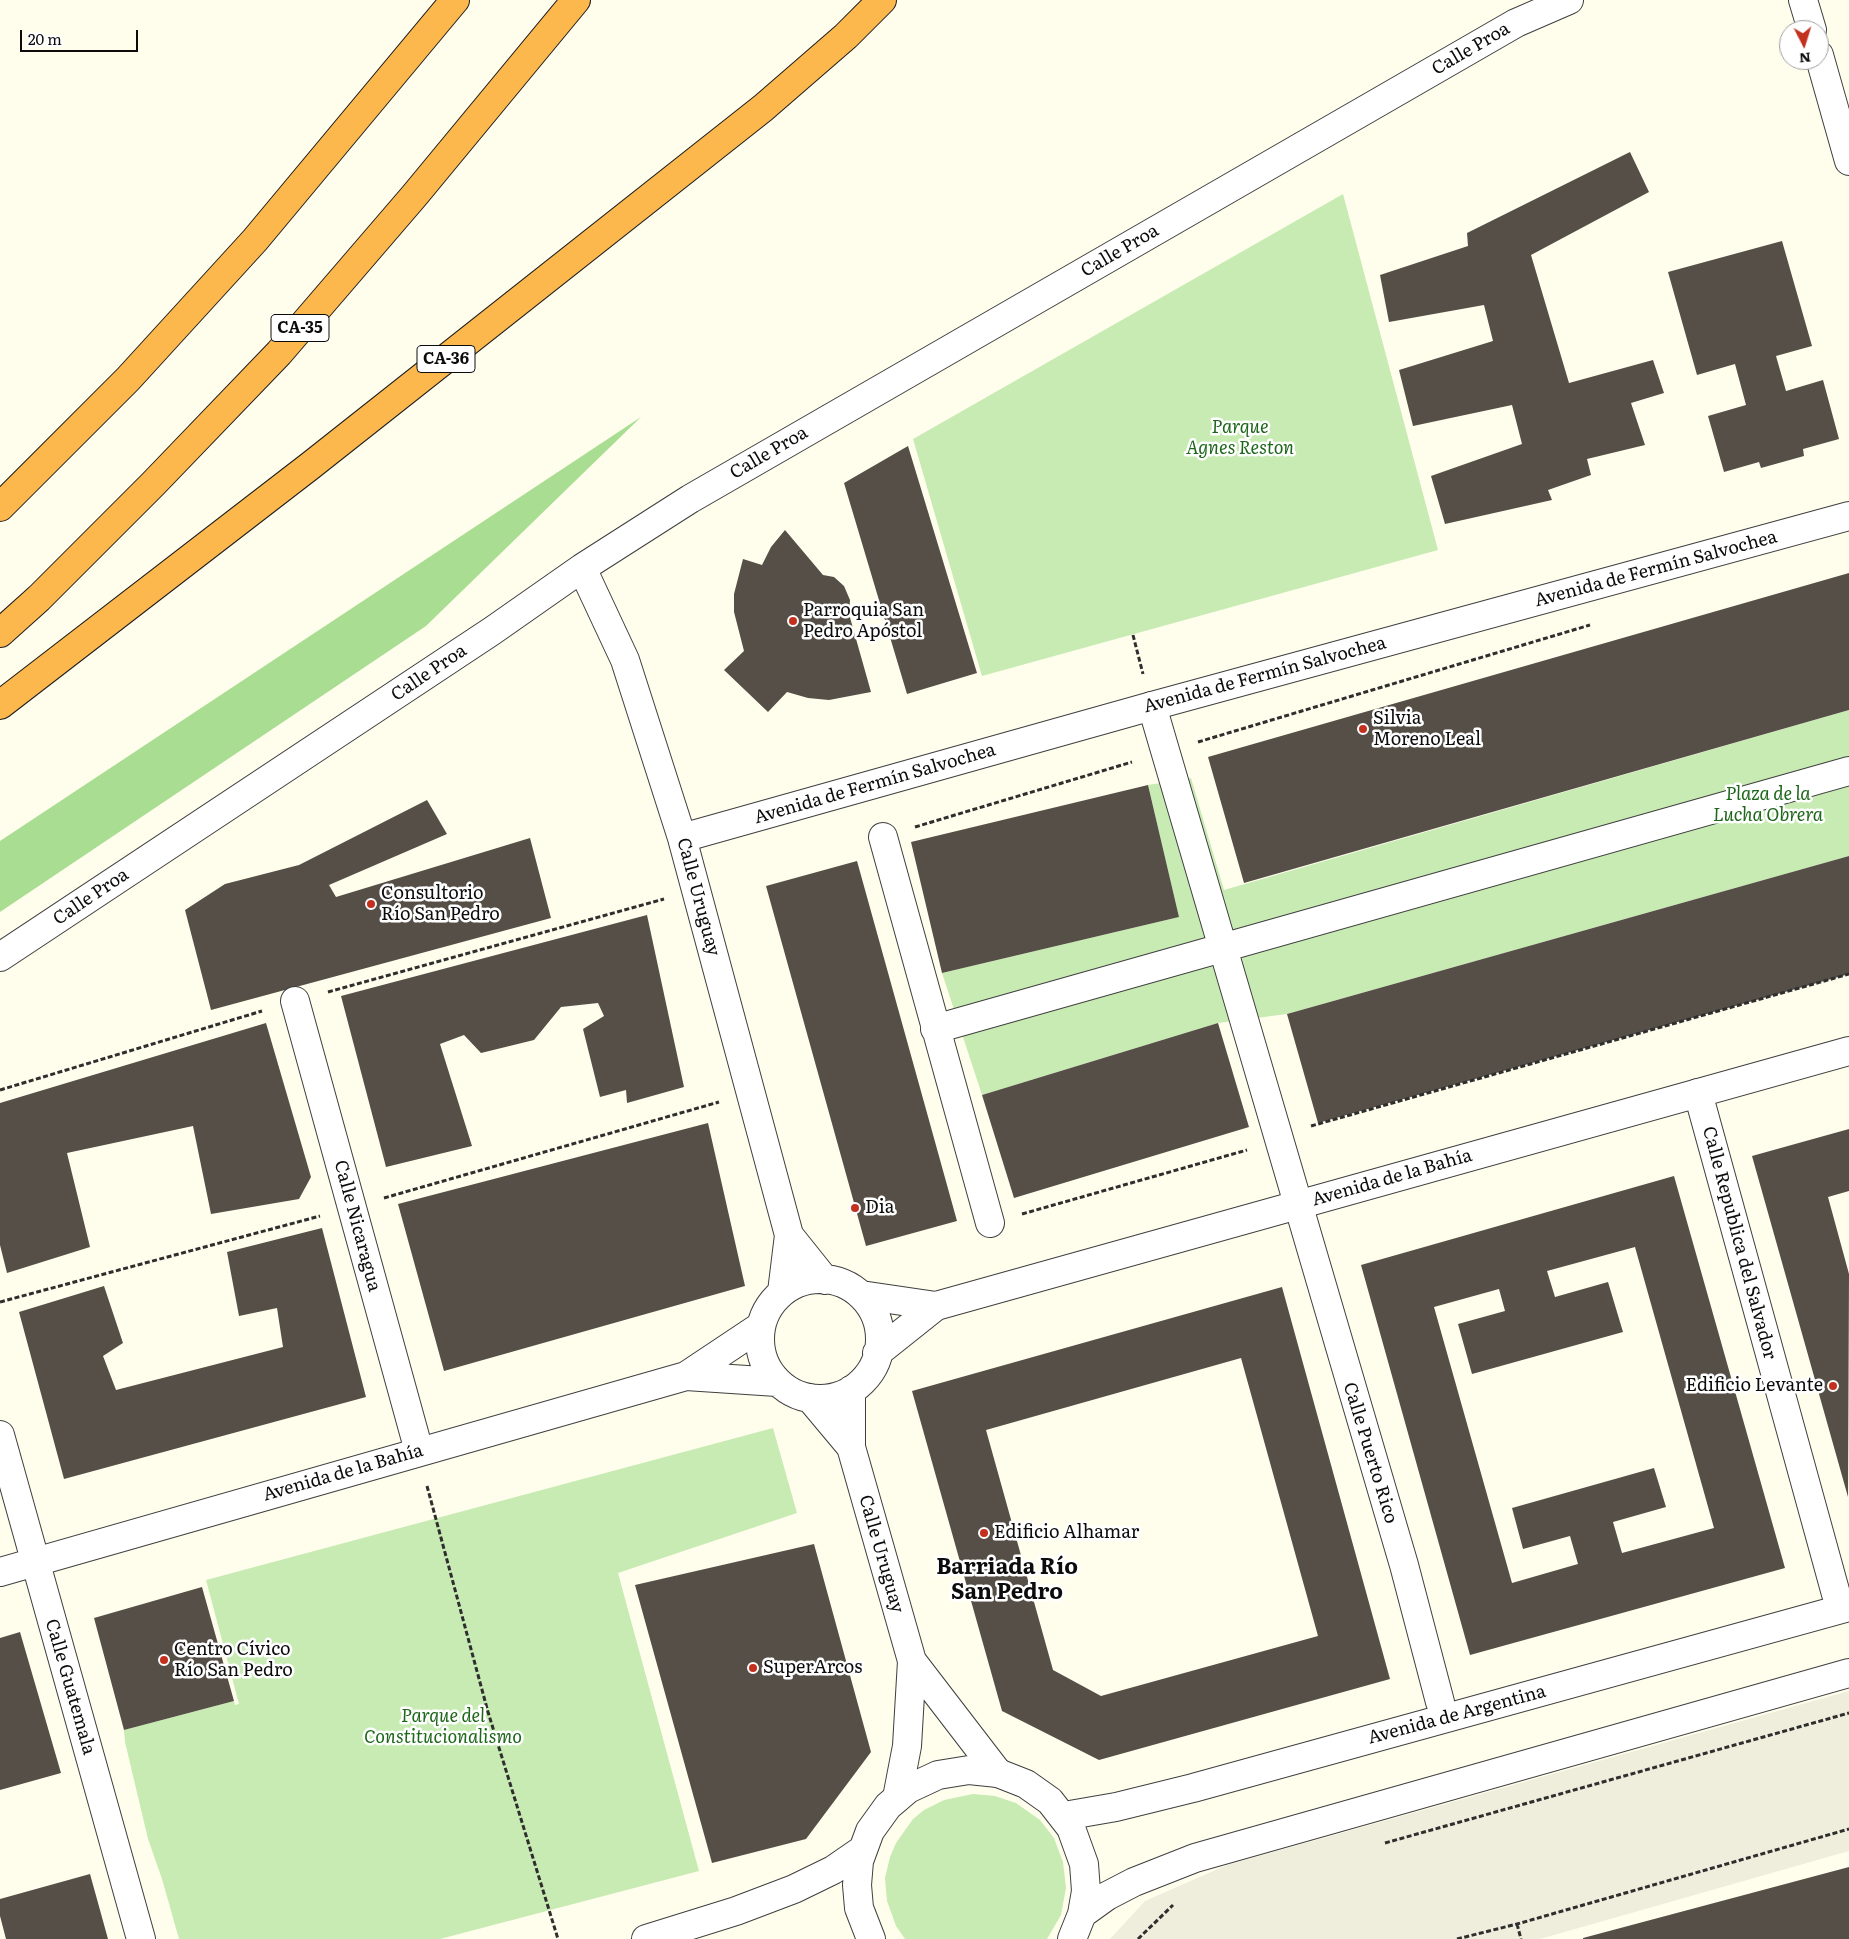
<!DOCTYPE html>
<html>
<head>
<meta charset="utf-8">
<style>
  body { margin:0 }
  #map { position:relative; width:1849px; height:1939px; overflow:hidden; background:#fffeec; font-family:Literata,serif }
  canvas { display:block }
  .north { position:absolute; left:1779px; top:20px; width:50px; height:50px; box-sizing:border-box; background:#fff; border:1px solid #9e9e9e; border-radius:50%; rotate:175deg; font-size:14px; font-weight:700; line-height:20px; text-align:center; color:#0c0c0c }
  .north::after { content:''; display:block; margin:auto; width:18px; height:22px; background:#c3301e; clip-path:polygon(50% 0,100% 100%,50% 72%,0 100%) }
  .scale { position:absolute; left:20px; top:30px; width:118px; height:22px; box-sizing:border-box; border:2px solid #0c0c0c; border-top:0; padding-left:6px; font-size:15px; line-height:18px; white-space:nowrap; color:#0c0c0c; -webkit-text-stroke:4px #fff; paint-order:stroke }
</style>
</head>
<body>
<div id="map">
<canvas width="1849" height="1939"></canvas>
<div class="north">N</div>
<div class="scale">20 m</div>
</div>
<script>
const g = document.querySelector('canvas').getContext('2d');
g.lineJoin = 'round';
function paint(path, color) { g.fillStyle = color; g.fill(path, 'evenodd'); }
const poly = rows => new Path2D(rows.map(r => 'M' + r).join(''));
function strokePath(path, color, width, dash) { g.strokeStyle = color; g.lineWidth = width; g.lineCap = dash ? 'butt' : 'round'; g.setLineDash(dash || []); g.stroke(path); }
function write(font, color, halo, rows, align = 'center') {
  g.font = font + ' Literata,serif'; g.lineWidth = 5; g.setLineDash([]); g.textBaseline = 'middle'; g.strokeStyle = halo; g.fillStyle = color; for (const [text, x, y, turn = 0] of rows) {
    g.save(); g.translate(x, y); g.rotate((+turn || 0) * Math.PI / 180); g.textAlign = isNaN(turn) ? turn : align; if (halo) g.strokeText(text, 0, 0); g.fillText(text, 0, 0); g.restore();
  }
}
paint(poly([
  [1343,194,1438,550,982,676,913,439],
  [1849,710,1849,856,1287,1014,1218,1023,982,1095,942,973,1179,917,1148,785,1191,778,1224,890],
  [773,1428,797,1513,618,1573,699,1871,440,1939,179,1939,162,1879,148,1839,125,1742,124,1730,234,1701,235,1705,239,1704,206,1580],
  [973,1794,995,1796,1016,1803,1040,1820,1054,1838,1063,1862,1066,1888,1061,1915,1047,1939,905,1939,896,1926,887,1901,885,1878,890,1857,896,1843,913,1819,924,1810,944,1800]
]), '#c8ebb4');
paint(poly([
  [641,417,426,626,0,912,0,841]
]), '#a8dd92');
paint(poly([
  [1849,1691,1849,1851,1540,1939,1110,1939,1145,1901,1227,1865]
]), '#efeddb');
paint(poly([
  [1630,152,1649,192,1531,255,1569,383,1653,360,1664,393,1631,403,1645,445,1587,459,1591,475,1548,490,1552,500,1445,524,1431,476,1522,444,1512,405,1413,426,1399,370,1493,341,1484,305,1389,322,1380,275,1468,246,1467,233],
  [1782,241,1812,346,1776,356,1786,391,1823,380,1839,439,1803,449,1804,456,1761,468,1759,462,1724,472,1708,416,1746,405,1735,364,1697,375,1668,272],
  [908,446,977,673,907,694,844,483],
  [785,530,823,575,834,577,844,586,850,600,849,614,871,692,829,700,808,698,787,692,768,712,724,670,744,651,734,612,734,594,743,559,762,565,771,547],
  [1849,573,1849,710,1244,883,1208,757],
  [1148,785,1179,917,942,973,911,842],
  [427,800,447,834,329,885,336,897,530,838,551,918,211,1010,185,910,225,884,299,865],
  [1849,856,1849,974,1318,1123,1287,1014],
  [857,861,957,1221,866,1246,766,886],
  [647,915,684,1087,627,1103,626,1090,600,1097,583,1029,604,1016,598,1003,561,1007,534,1040,481,1053,464,1035,440,1044,472,1146,386,1167,341,996],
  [266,1023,311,1177,299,1199,211,1214,193,1126,67,1153,90,1247,7,1273,0,1245,0,1103],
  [1218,1023,1249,1127,1014,1198,982,1095],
  [708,1123,745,1286,444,1371,398,1204],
  [1849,1129,1849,1191,1828,1197,1849,1274,1848,1497,1752,1156],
  [1674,1176,1785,1568,1470,1655,1361,1265],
  [1635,1247,1714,1528,1622,1553,1613,1522,1666,1507,1654,1468,1512,1508,1523,1549,1570,1536,1578,1564,1512,1583,1434,1307,1499,1289,1505,1311,1458,1324,1472,1374,1623,1332,1608,1282,1555,1297,1547,1271],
  [322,1228,366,1397,64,1479,19,1312,104,1286,123,1343,103,1356,116,1390,283,1347,277,1308,239,1316,227,1252],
  [1282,1287,1390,1679,1099,1760,1002,1711,912,1391],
  [1241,1358,1318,1636,1101,1696,1053,1670,986,1430],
  [814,1544,871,1752,806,1839,712,1863,635,1585],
  [202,1587,234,1701,124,1730,94,1618],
  [20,1632,61,1773,0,1790,0,1638],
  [1849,1867,1849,1939,1583,1939,1583,1938],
  [90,1874,108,1939,6,1939,0,1916,0,1899]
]), '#554f48');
const pedestrian = poly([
  [1803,0,1812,30],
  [1819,55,1849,161],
  [1152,706,1404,1565,1440,1702],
  [883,837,990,1223],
  [295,1001,419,1451],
  [935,1029,1849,771],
  [1698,1093,1836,1594],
  [0,1435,141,1939]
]);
const minor = poly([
  [582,568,625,660,682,838,789,1235,782,1292],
  [682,838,1152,706,1849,516],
  [0,957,492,631,582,568,690,499,1516,23,1569,0],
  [789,1235,825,1280],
  '760 1339a60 60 0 1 1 120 0a60 60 0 1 1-120 0Z',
  [861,1295,936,1306],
  [877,1353,936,1306,1849,1051],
  [686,1376,777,1382],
  [851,1390,851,1447,912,1661,907,1746,897,1798],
  [810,1398,851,1447],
  [0,1572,686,1376,761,1326],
  [912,1661,998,1773]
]);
const tertiary = poly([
  [1064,1816,1116,1807,1193,1788,1849,1607],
  [1082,1914,1107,1896,1134,1882,1195,1858,1849,1673],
  [646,1939,736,1911,794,1889,833,1870,862,1850],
  [871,1939,859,1908,857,1885,859,1861,870,1831,888,1806,908,1789,938,1775,969,1770,998,1773,1026,1784,1050,1801,1071,1828,1084,1864,1086,1891,1082,1914,1072,1939]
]);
const motorway = poly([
  [0,507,128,379,255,240,455,0],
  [0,633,39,598,153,484,279,353,414,196,576,0],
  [0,705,310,466,763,108,846,36,882,0]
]);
strokePath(pedestrian, '#3f3f3f', 30);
strokePath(minor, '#3f3f3f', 30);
strokePath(tertiary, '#3f3f3f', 30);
strokePath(motorway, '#1d1d1d', 30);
strokePath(poly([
  [1133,635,1143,674],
  [1198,742,1590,625],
  [915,827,1132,762],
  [328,992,664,899],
  [0,1090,262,1011],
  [1311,1126,1849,974],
  [384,1198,719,1102],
  [1022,1214,1247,1150],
  [0,1302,320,1216],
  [427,1486,488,1712,558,1939],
  [1385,1843,1849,1713],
  [1517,1924,1521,1939],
  [1138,1939,1173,1905],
  [1457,1939,1517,1924,1849,1829]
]), '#2e2e2e', 3, [5, 2.5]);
strokePath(pedestrian, '#fff', 28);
strokePath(minor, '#fff', 28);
strokePath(tertiary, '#fff', 28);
strokePath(motorway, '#fcb84d', 28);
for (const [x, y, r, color] of [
  [793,621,5,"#c3301e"],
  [1363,729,5,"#c3301e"],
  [371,904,5,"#c3301e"],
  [855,1208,5,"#c3301e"],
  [1833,1386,5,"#c3301e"],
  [984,1533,5,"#c3301e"],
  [164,1660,5,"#c3301e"],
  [753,1668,5,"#c3301e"]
]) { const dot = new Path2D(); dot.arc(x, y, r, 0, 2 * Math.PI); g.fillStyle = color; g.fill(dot); strokePath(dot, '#fff', 2); }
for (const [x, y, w] of [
  [300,328,58],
  [446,359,58]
]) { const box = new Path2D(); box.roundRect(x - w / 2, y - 13.5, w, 27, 4); g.fillStyle = '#fff'; g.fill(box); strokePath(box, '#0c0c0c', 1); }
write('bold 16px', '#0c0c0c', null, [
  ["CA-35",300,328],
  ["CA-36",446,359]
]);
write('18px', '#0c0c0c', '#fff', [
  ["Calle Proa",1471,49,-30],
  ["Calle Proa",1120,251,-30],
  ["Calle Proa",769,453,-30],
  ["Avenida de Fermín Salvochea",1656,569,-15],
  ["Calle Proa",429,673,-34],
  ["Avenida de Fermín Salvochea",1265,675,-15],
  ["Avenida de Fermín Salvochea",875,784,-16],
  ["Calle Proa",91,897,-34],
  ["Calle Uruguay",698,897,75],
  ["Avenida de la Bahía",1392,1178,-16],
  ["Calle Nicaragua",357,1226,75],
  ["Calle Republica del Salvador",1739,1243,75],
  ["Calle Puerto Rico",1370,1453,73],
  ["Avenida de la Bahía",343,1473,-16],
  ["Calle Uruguay",881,1554,74],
  ["Calle Guatemala",70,1687,74],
  ["Avenida de Argentina",1457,1715,-15]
]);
write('italic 18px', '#1e671a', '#fff', [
  ["Parque",1240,428],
  ["Agnes Reston",1240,449],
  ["Plaza de la",1768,795],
  ["Lucha Obrera",1768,816],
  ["Parque del",443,1717],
  ["Constitucionalismo",443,1738]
]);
write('18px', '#0c0c0c', '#fff', [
  ["Parroquia San",803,611],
  ["Pedro Apóstol",803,632],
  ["Silvia",1373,719],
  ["Moreno Leal",1373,740],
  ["Consultorio",381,894],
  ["Río San Pedro",381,915],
  ["Dia",865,1208],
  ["Edificio Levante",1823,1386,"right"],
  ["Edificio Alhamar",994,1533],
  ["Centro Cívico",174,1650],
  ["Río San Pedro",174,1671],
  ["SuperArcos",763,1668]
], 'left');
write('bold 22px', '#0c0c0c', '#fff', [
  ["Barriada Río",1007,1568],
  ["San Pedro",1007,1593]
]);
</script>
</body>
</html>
